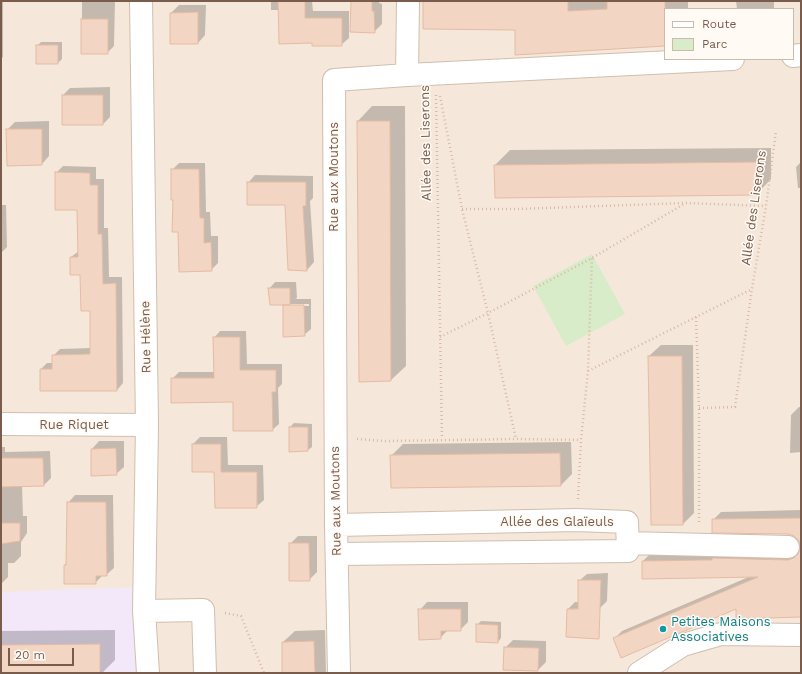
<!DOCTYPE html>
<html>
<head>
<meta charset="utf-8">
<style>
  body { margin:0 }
  #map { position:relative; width:802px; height:674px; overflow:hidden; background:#fdf6ec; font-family:"Work Sans",sans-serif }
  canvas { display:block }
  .frame { position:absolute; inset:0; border:2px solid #7a5c4d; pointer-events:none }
  .legend { position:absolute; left:664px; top:8px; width:130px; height:52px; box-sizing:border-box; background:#fffaf3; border:1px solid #cabbb1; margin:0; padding:5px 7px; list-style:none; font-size:12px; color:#7a5c4d }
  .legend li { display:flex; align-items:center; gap:8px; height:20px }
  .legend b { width:20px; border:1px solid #cabbb1 }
  .scale { position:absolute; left:8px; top:648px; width:66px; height:18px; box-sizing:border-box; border:2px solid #7a5c4d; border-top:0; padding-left:5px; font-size:12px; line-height:14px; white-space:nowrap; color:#7a5c4d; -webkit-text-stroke:3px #fffaf3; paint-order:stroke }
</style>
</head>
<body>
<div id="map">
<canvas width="802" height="674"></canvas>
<div class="frame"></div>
<ul class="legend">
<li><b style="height:5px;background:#fff"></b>Route</li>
<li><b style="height:11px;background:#d8ecc9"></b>Parc</li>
</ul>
<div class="scale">20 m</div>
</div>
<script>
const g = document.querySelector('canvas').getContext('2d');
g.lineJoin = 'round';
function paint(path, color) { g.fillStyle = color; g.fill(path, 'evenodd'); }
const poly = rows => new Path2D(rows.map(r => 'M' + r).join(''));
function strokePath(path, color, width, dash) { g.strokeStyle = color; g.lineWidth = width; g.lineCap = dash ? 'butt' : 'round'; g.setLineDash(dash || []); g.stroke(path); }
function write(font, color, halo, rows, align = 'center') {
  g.font = font + ' "Work Sans",sans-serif'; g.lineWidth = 3; g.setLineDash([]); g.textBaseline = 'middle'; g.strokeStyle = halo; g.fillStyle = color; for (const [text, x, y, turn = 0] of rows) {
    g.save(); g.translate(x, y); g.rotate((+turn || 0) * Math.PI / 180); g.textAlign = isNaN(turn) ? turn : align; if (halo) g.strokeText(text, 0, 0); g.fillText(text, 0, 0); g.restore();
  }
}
paint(poly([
  [1,1,801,1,801,673,1,673],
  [665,9,793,9,793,59,665,59]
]), '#f5e8da');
paint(poly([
  [138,587,135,673,1,673,1,592]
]), '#f3e8fa');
paint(poly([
  [592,254,625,314,566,346,533,286]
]), '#d8ecc9');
paint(poly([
  [1,1,3,1,3,57,1,59],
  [82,1,115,1,114,46,107,53,82,53],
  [271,1,312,1,313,11,349,11,349,38,341,45,313,42,279,10,271,10],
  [352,1,379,1,379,3,382,4,382,24,374,32],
  [424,1,688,1,688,9,665,9,665,45,516,29],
  [736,1,774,1,774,9,737,9],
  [179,5,206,5,205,35,198,43,171,43,171,13],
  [41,42,62,42,62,59,58,63,37,46],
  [110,87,110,117,103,124,63,95,70,88],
  [372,106,405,106,406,366,391,380,358,121],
  [49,121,49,156,42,164,7,130,15,122],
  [771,148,771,179,757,194,495,165,510,150],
  [179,163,205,163,206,212,210,212,211,236,218,236,218,263,211,270,179,231,174,199,172,170],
  [800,163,801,163,801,188,798,188,796,167],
  [63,166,96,167,96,179,104,179,104,228,108,228,109,277,122,277,123,383,117,390,41,369,47,363,53,363,53,356,60,349,91,348,91,310,81,274,71,257,79,251,78,209,56,173],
  [255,175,313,176,313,198,310,201,314,262,307,270,286,204,248,183],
  [1,205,6,205,7,247,1,253],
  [275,282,296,282,297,298,295,299,311,299,311,329,304,335,286,304,269,289],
  [289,304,309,304,309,306,289,306],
  [220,331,246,331,247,364,282,364,282,384,278,388,279,424,272,430,234,401,172,379,179,372,215,372,214,338],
  [661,345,693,345,694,513,683,524,649,356],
  [799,407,801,407,801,452,790,453,791,415],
  [294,423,312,424,312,447,308,450,290,427],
  [200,437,227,437,228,465,263,465,264,500,256,507,215,471,193,444],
  [99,441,124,441,124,467,116,474,92,449],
  [571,442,572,474,560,486,391,456,403,444],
  [1,447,5,447,5,452,50,451,51,478,44,485,22,486,23,516,27,516,27,533,21,542,21,556,14,563,8,563,8,577,1,584],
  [75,495,113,495,114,568,106,575,103,575,95,583,65,565,67,562,68,503],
  [801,510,801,546,800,541,795,535,713,520,721,512],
  [298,536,317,536,317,572,309,580,290,544],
  [801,549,801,616,737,608,614,639,622,631,751,576,643,578,643,561,651,553,796,552,800,551],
  [608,573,607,601,600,608,568,609,575,602,579,602,579,581,587,574],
  [427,602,468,602,468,622,460,630,448,630,440,638,420,610],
  [481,621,501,622,501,638,498,642,477,625],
  [115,630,115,660,102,673,1,673,1,631],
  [325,630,326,673,284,673,283,642,295,631],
  [513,640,546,641,546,662,538,670,505,648]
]), '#0003');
const building = poly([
  [278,1,305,1,305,18,342,18,342,46,312,46,312,43,279,44,278,1],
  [351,1,372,1,372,11,374,11,375,33,350,32,351,1],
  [423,1,568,1,568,11,607,9,607,1,665,1,665,46,515,55,515,30,423,29,423,1],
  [198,12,198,44,170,44,170,13,198,12],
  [81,19,108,19,108,54,81,54,81,19],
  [36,45,58,45,58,64,36,64,36,45],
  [62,95,103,95,103,125,62,125,62,95],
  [357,121,390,121,391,381,359,382,357,121],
  [6,129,42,129,42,165,7,166,6,129],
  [757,162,757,195,495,198,494,165,757,162],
  [171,169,199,169,200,218,204,218,204,243,211,242,212,271,179,272,178,232,172,232,173,200,171,200,171,169],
  [55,172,90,173,90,185,98,185,98,234,102,234,103,284,116,283,117,391,40,391,40,369,52,369,52,355,90,354,90,311,81,311,80,275,70,275,70,257,78,257,77,210,55,210,55,172],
  [247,182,306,182,306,206,303,206,307,271,288,270,285,205,247,205,247,182],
  [268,288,290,288,290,305,270,305,268,288],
  [283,305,304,305,305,336,283,337,283,305],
  [213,337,240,337,240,370,276,370,276,392,272,392,273,431,233,431,233,402,171,403,171,378,214,378,213,337],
  [648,356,682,356,683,525,651,525,648,356],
  [289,427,308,427,308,451,289,452,289,427],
  [192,444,221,444,221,472,257,472,257,508,215,508,214,472,192,472,192,444],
  [116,448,117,475,91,476,91,449,116,448],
  [560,453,561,486,391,488,390,455,560,453],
  [1,458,43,458,44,486,1,487,1,458],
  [67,502,106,502,107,576,96,576,96,584,64,584,64,565,66,565,67,502],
  [801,518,801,617,736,619,736,609,621,658,613,638,758,577,642,579,642,561,702,560,712,560,712,558,788,560,794,558,798,554,800,548,799,541,794,536,788,534,712,533,712,519,801,518],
  [1,523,20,523,20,541,1,544,1,523],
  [289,543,309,543,310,581,289,581,289,543],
  [578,580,601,580,599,639,566,637,567,609,578,609,578,580],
  [418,609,461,609,461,631,441,631,441,639,419,640,418,609],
  [476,624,498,625,498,643,476,642,476,624],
  [314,641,315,673,282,673,282,642,314,641],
  [100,644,100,673,1,673,1,645,100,644],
  [504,647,539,648,538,671,503,670,504,647]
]);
paint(building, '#f3d5c3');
strokePath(building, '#e6bba3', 1);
const minor = poly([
  [141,1,147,425,144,611,148,673],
  [793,56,801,55],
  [407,75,408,1],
  [1,424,147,425],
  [336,525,577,520,627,522,628,551,337,554],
  [628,543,788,547],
  [144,611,203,610,205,673],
  [339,673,336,525,334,80,407,75,733,59],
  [639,673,683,645,721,634,801,635]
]);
strokePath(minor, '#d1beb0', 24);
strokePath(poly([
  [436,95,442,439],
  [440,96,462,209,488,313,516,439],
  [462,209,517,209,685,203,766,206],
  [696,317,699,408,699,524],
  [440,337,488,313,592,258,684,204],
  [588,371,752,289],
  [699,408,735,407,752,289,766,206,776,131],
  [357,439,385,441,516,439,580,440],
  [578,499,581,440,588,371,592,258],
  [225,613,241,616,264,673]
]), '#d9b8a5', 2.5, [1, 3]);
strokePath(minor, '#fff', 22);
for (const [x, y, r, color] of [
  [663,629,4,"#0f9aa8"]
]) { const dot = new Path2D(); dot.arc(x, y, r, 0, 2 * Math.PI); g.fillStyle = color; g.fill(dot); strokePath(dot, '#fffaf3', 1.5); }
write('13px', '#7a5c4d', '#fffaf3', [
  ["Allée des Liserons",426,143,-91],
  ["Rue aux Moutons",334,177,-90],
  ["Allée des Liserons",754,208,-82],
  ["Rue Hélène",146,337,-91],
  ["Rue Riquet",74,425],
  ["Rue aux Moutons",336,501,-91],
  ["Allée des Glaïeuls",557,522]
]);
write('13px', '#0d838f', '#fffaf3', [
  ["Petites Maisons",671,622],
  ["Associatives",671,637]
], 'left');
</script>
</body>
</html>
